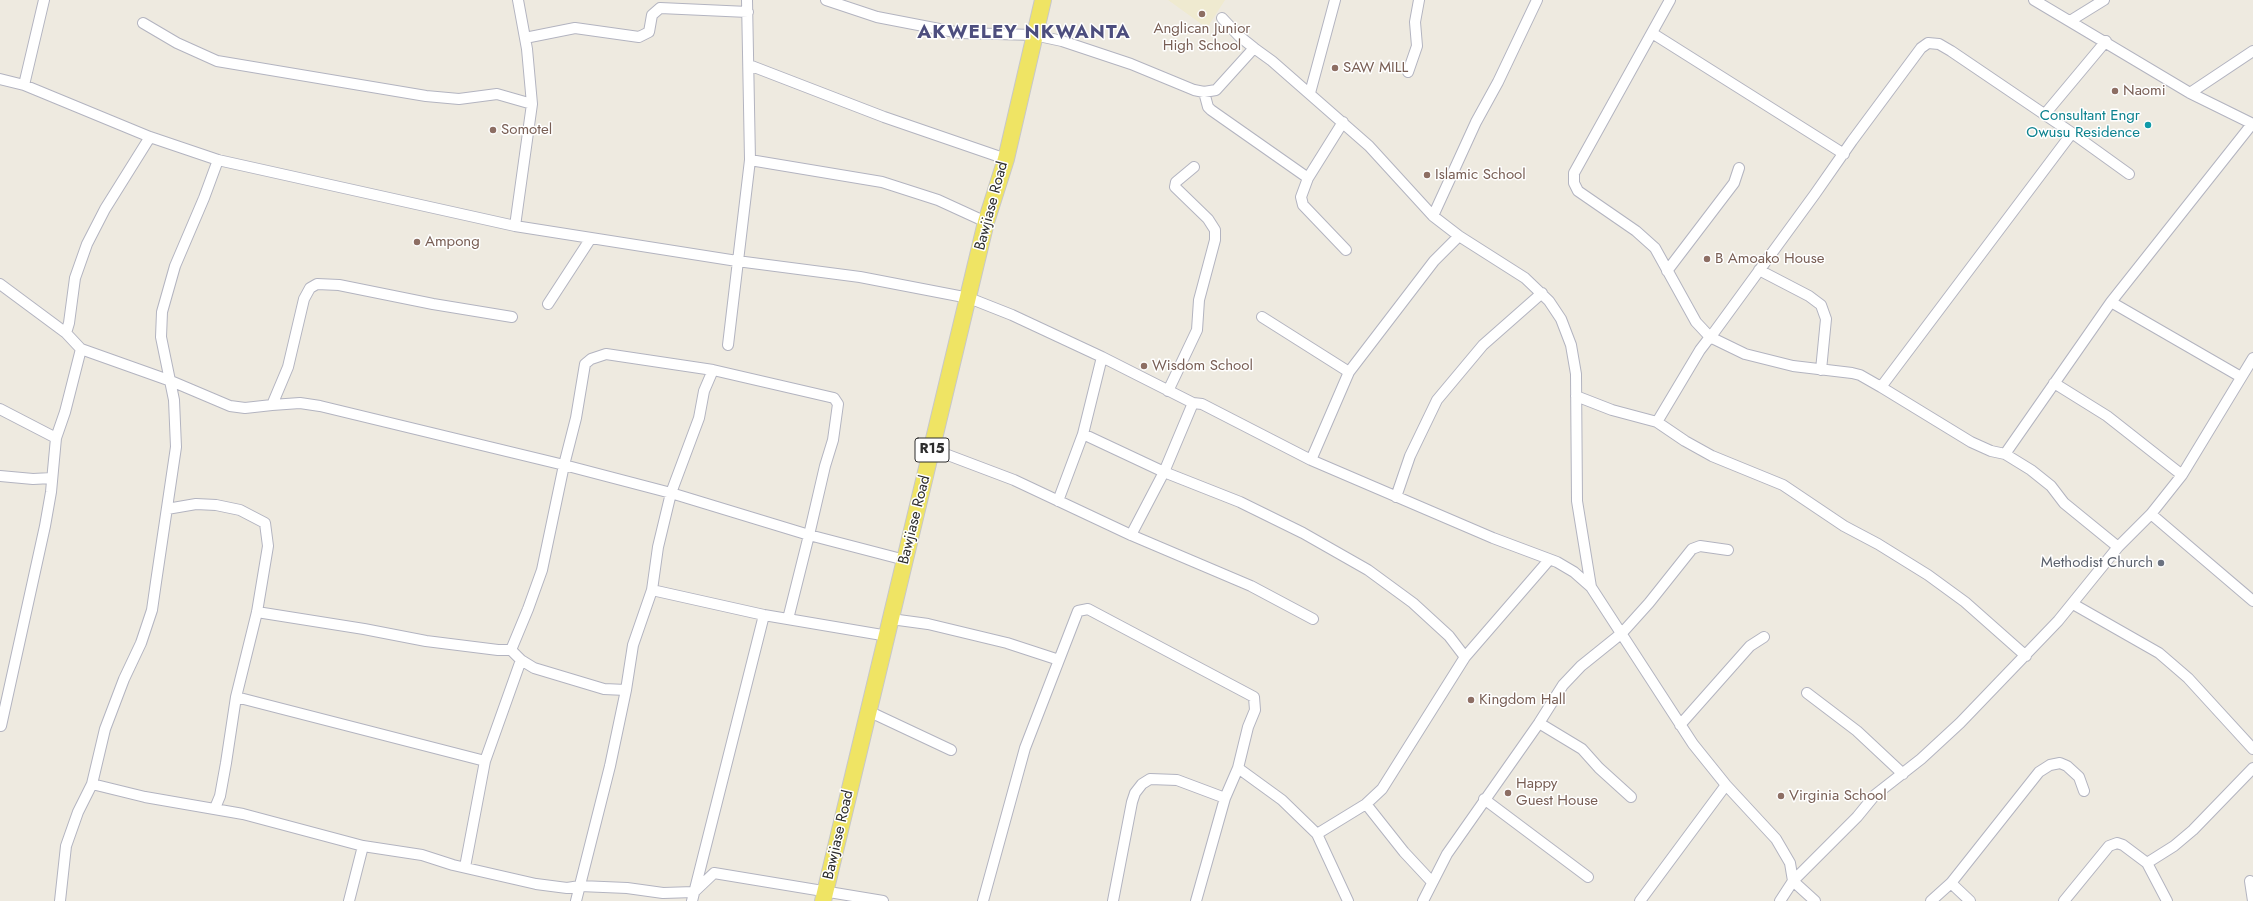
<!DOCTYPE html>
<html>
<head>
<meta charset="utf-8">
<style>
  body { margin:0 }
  canvas { display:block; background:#eeeae0 }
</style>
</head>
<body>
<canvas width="2253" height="901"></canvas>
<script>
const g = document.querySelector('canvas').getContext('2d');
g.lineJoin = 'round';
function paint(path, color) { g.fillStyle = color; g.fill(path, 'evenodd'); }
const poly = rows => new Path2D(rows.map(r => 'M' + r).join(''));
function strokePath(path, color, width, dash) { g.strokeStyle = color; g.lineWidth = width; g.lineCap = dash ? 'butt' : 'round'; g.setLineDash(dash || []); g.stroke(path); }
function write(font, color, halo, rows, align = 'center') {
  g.font = font + ' Jost,sans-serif'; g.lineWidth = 3; g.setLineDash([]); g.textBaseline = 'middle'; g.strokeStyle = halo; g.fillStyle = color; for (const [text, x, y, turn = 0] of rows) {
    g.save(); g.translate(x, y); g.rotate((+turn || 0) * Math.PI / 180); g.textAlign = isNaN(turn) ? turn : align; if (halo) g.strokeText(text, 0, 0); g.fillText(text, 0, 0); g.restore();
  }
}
paint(poly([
  [1168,0,1225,0,1207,28]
]), '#efead0');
const street = poly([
  [826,0,877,17,960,33,1034,35,1062,41,1131,64,1194,90,1204,92,1216,90,1254,48,1272,61,1369,146,1433,216,1459,236,1525,278,1549,301,1561,319,1571,345,1576,374,1577,501,1591,587],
  [2034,0,2190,93,2253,124],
  [1222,18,1239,36,1254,48],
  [2070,21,2104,0],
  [143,23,177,43,217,61,426,96,459,99,497,94,532,104],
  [1652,33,1844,154],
  [525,38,575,28,639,37,649,32,652,15,660,8,748,12],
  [749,65,884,117,1006,159],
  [1408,72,1417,46,1415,22,1419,0],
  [0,79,24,85,150,137,218,160,515,226,737,261,860,277,969,298,1012,315,1102,357,1193,403,1202,404,1311,460,1493,538,1557,562,1574,572,1591,587,1693,744,1726,785,1776,839,1790,863,1793,881,1857,817,1875,795,1921,759,1960,723,2058,621,2118,547,2151,514,2182,475,2253,358],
  [24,85,44,0],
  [1204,92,1208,107,1211,110,1308,178],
  [1310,93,1335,0],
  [2190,93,2253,51],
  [2045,114,2106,41],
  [1343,122,1308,178,1301,197,1303,205,1346,250],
  [2072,133,2129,174],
  [218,160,204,198,175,266,162,312,161,337,174,400,176,447,156,582,152,610,141,643,124,679,105,729,92,784,145,797,243,814,363,846,422,855,453,865,536,884,567,888,580,886,627,888,663,893,694,892,714,873,883,901],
  [750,160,882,182,938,200,986,222],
  [1433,216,1476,122,1498,82,1537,0],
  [515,226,532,104,527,49,518,0],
  [1759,270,1809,296,1821,305,1826,319,1821,370],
  [1667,271,1734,183,1739,168],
  [0,284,66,333,81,349,171,381,230,406,245,408,272,405,288,367,304,299,310,288,317,284,339,285,433,304,512,317],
  [2111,302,2241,377],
  [548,304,591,238],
  [1262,317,1349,372],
  [66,333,69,323,75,278,87,244,105,209,150,137],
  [728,345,750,160,747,0],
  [1102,357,1083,434,1164,472,1240,502,1303,533,1368,570,1413,603,1449,636,1465,657,1549,560],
  [713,370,704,391,699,418,671,493,658,547,652,590,764,615,888,636],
  [2054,383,2107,416,2182,475],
  [1881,387,1971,442,1991,451,2005,454,2031,470,2051,486,2064,503,2118,547],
  [1168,391,1197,330,1199,300,1215,240,1215,230,1208,219,1175,187,1176,182,1194,167],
  [1576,396,1612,410,1657,422,1685,441,1712,456,1783,485,1844,526,1878,544,1928,575,1965,602,2026,656],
  [0,409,56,438],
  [1657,422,1700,350,1710,337,1715,331,1815,194,1852,141,1921,48,1928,43,1939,44,1951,51,2072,133,1881,387,1860,375,1852,373,1793,366,1745,354,1710,337,1696,322,1655,248,1636,231,1578,191,1574,183,1574,173,1670,0],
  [932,449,1014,480,1131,535,1251,586,1313,619],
  [2005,454,2111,302,2252,124],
  [1311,460,1349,372,1434,261,1459,236],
  [0,476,33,479,52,478],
  [1396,497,1410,456,1437,400,1483,345,1542,293],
  [1058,501,1083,434],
  [167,509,196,504,216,505,240,510,265,523,268,546,257,612,236,697,226,763,220,796,215,808],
  [2151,514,2253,601],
  [1131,535,1164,472,1193,403],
  [2073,604,2159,653,2188,678,2253,749],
  [257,612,364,629,426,641,498,650,511,650,528,609,542,570,564,465,320,406,300,403,272,405],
  [788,619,809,535,825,466,833,440,838,404,834,398,713,370,606,354,591,359,585,364,576,418,564,465,671,493,809,535,905,560],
  [891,619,928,624,1007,643,1059,660,1078,611,1088,609,1254,697,1255,710,1248,727,1238,768,1282,800,1317,834,1366,804,1382,789,1465,657],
  [511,650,521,660,534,668,604,689,626,690,633,645,652,590],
  [1807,693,1857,731,1903,774],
  [236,697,485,761],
  [868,711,951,750],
  [1539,723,1582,749,1599,768,1631,797],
  [1680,725,1750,646,1764,637],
  [1,726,45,526,51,492,56,438,65,412,81,349],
  [1484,799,1588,877],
  [1366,804,1404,852,1432,882],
  [1317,834,1348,901],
  [2147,863,2174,846,2193,830,2253,768],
  [465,867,485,761,521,660],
  [2250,881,2253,901],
  [1951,883,1970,901],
  [60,901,66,846,78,812,92,784],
  [349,901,363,846],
  [576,901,610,766,626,690],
  [692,901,764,615],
  [983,901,1025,748,1059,660],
  [1113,901,1132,802,1135,793,1142,784,1150,779,1177,780,1225,798],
  [1196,901,1225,798,1238,768],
  [1423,901,1447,854,1539,723,1563,685,1581,666,1622,633,1649,603,1692,549,1700,546,1728,550],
  [1640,901,1726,785],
  [1780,901,1793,881,1815,901],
  [1931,901,1951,883,2039,772,2050,765,2060,763,2067,766,2079,777,2084,791],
  [2064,901,2109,846,2117,843,2123,845,2147,863,2167,901]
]);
const primary = poly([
  [823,901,986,222,1006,159,1043,0]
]);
strokePath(street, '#b3b4c0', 12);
strokePath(primary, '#c8c8c8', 18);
strokePath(street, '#fff', 10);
strokePath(primary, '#efe464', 16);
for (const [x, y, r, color] of [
  [1202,14,4,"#8d6e63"],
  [1335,68,4,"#8d6e63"],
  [2115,91,4,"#8d6e63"],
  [2148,125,4,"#0f9aa8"],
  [493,130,4,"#8d6e63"],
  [1427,175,4,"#8d6e63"],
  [417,242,4,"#8d6e63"],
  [1707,259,4,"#8d6e63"],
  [1144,366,4,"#8d6e63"],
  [2161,563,4,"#6b7280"],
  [1471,700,4,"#8d6e63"],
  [1508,793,4,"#8d6e63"],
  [1781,796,4,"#8d6e63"]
]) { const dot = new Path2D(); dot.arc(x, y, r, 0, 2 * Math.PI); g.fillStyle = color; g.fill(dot); strokePath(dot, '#fff', 1.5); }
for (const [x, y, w] of [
  [932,450,34]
]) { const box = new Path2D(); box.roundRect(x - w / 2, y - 12, w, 24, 3); g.fillStyle = '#fff'; g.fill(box); strokePath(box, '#2d2d2d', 1); }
write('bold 14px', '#2d2d2d', null, [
  ["R15",932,450]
]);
write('15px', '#785e54', '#fff', [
  ["Anglican Junior",1202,29,"center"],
  ["High School",1202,46,"center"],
  ["SAW MILL",1343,68],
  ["Naomi",2123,91],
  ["Somotel",501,130],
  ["Islamic School",1435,175],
  ["Ampong",425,242],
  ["B Amoako House",1715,259],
  ["Wisdom School",1152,366],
  ["Kingdom Hall",1479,700],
  ["Happy",1516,784],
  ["Guest House",1516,801],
  ["Virginia School",1789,796]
], 'left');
write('15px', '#0d838f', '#fff', [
  ["Consultant Engr",2140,116],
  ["Owusu Residence",2140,133]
], 'right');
write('15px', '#2d2d2d', '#fff', [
  ["Bawjiase Road",992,206,-75],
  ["Bawjiase Road",915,520,-76],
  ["Bawjiase Road",839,835,-77]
]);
write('15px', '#5b616d', '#fff', [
  ["Methodist Church",2153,563]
], 'right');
g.letterSpacing = '1px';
write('bold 19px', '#4d4e7e', '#fff', [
  ["AKWELEY NKWANTA",1024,33]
]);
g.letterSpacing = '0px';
</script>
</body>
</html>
